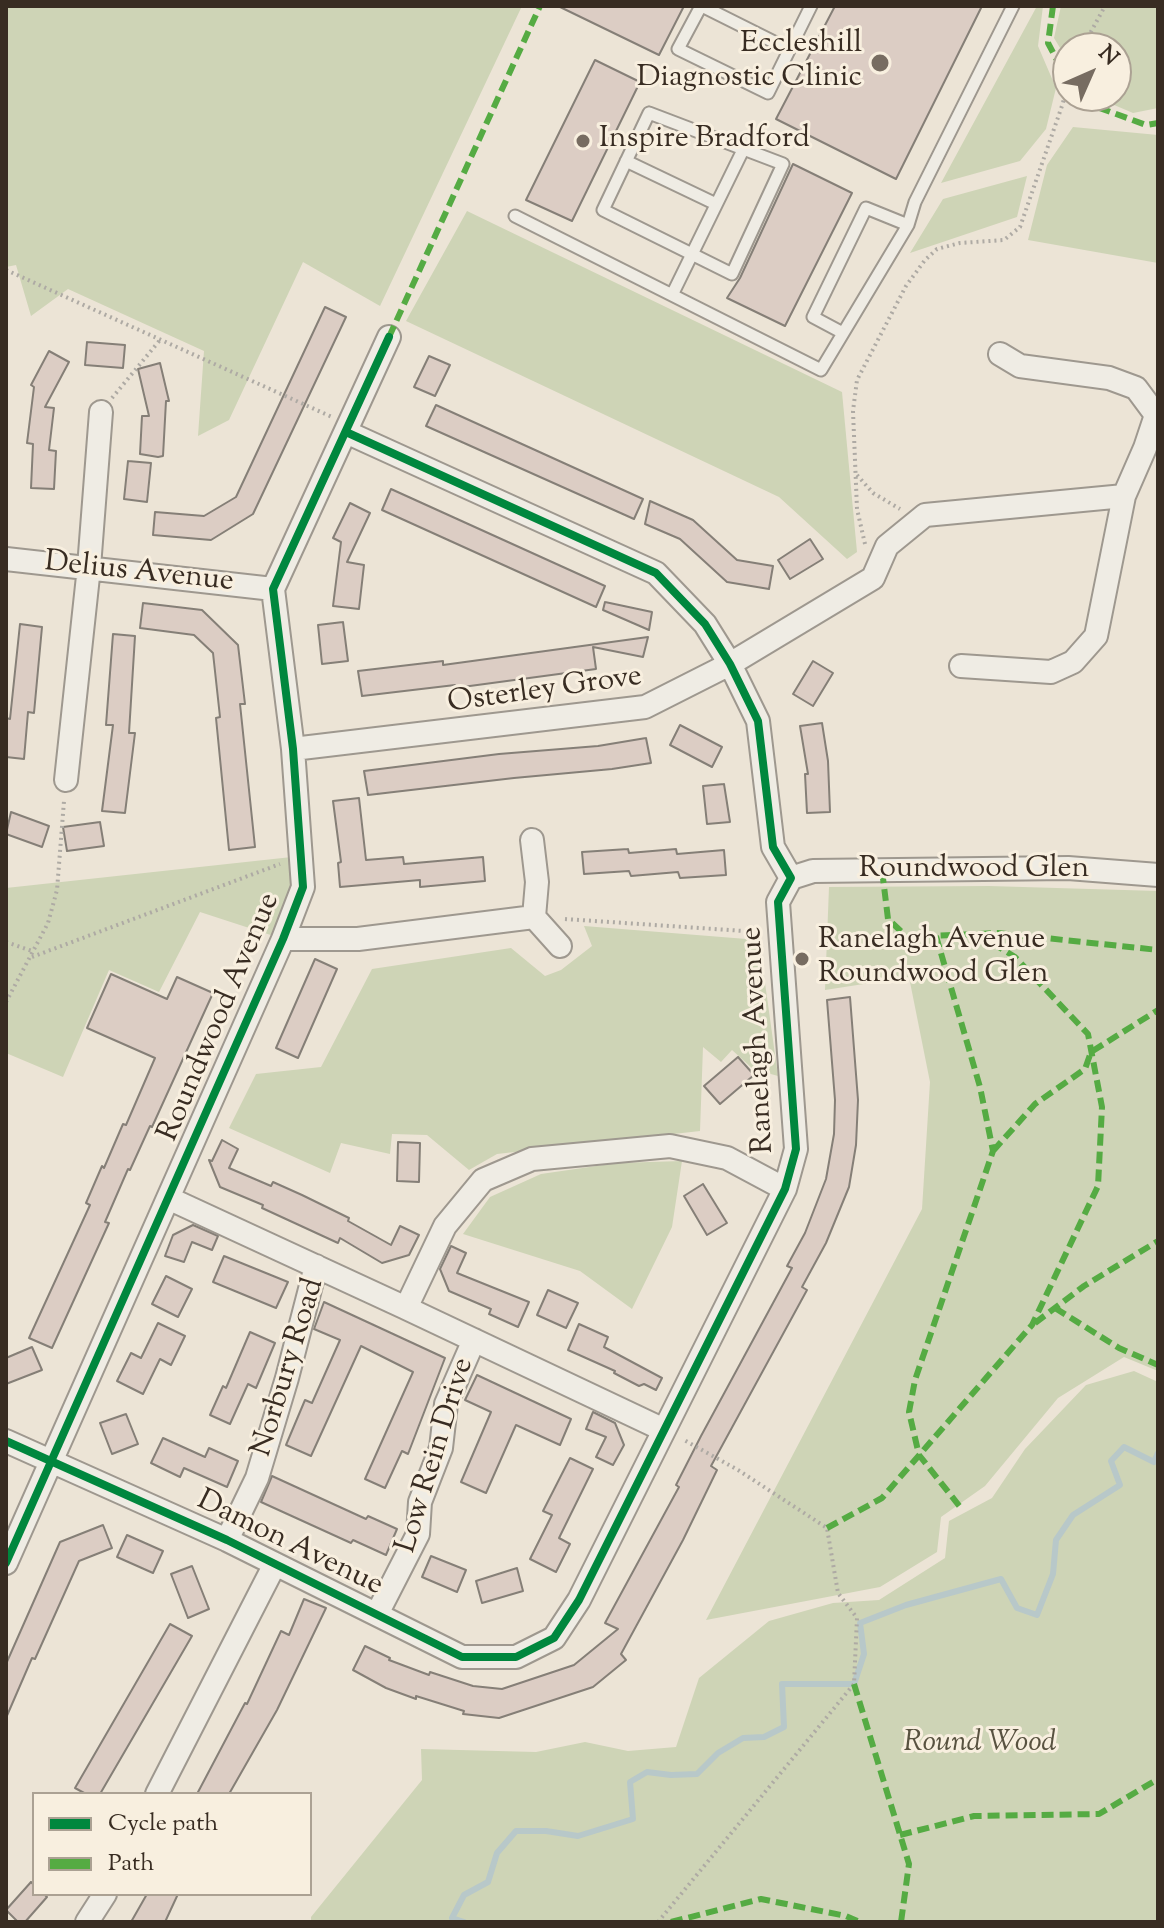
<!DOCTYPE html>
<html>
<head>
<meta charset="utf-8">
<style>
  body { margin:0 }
  #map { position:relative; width:1164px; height:1928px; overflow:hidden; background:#ece4d6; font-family:"Sorts Mill Goudy",serif }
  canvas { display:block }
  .frame { position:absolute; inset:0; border:8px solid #382c22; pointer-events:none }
  .legend { position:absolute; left:32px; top:1792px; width:280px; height:104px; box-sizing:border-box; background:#f8efdf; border:2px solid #aba193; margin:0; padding:10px 14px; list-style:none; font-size:24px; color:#382c22 }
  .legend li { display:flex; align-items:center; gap:16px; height:40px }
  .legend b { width:40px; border:2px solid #aba193 }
  .north { position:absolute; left:1052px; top:32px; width:80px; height:80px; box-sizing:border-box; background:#f8efdf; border:2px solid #aba193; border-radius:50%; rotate:45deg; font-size:22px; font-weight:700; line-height:32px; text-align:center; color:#382c22 }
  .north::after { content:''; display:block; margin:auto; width:28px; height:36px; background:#776c61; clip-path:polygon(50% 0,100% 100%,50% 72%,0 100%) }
</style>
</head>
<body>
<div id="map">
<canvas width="1164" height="1928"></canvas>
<div class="frame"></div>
<ul class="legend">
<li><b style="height:10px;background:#00873e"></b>Cycle path</li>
<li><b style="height:10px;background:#55ab43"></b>Path</li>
</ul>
<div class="north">N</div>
</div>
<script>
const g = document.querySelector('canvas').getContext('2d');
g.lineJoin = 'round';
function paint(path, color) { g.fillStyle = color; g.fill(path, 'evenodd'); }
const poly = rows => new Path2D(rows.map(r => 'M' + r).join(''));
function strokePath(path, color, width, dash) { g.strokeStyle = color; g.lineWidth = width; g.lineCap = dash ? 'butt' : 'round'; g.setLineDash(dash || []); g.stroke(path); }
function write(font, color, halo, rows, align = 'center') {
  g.font = font + ' "Sorts Mill Goudy",serif'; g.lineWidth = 6; g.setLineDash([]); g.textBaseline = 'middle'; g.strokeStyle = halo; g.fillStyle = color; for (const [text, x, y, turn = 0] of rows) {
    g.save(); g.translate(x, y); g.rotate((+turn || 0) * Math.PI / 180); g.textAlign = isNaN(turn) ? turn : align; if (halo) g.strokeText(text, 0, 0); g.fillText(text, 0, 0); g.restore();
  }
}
paint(poly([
  [6,6,522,6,380,306,303,262,229,420,198,436,204,351,68,289,31,316,16,265,6,267],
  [1037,6,1043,6,1038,46,1056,88,1046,129,1020,161,941,183],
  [1061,6,1158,6,1158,108,1133,113,1093,96,1116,96,1116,48,1068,48,1068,61,1054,38],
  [1073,127,1158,135,1158,263,1028,240,1047,165],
  [1027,176,1017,217,910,253,943,199],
  [467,211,842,392,857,552,847,559,779,497,406,321],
  [301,856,283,939,200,912,159,992,109,970,63,1077,6,1053,6,888],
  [989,886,1158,891,1158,1371,1124,1357,1058,1398,985,1486,941,1517,937,1552,880,1587,706,1620,922,1209,930,1082,909,977,825,990,829,887],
  [584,926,759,940,778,1076,753,1069,732,1050,721,1062,703,1047,700,1131,497,1154,469,1170,427,1135,392,1134,390,1154,341,1143,330,1173,229,1128,256,1074,321,1067,372,969,511,948,545,976,561,970,592,946],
  [682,1161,672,1227,632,1309,580,1271,463,1234,490,1197,541,1174,617,1163],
  [1134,1371,1158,1382,1158,1922,311,1922,311,1917,422,1780,421,1749,536,1752,585,1742,628,1751,676,1747,699,1678,769,1621,833,1603,879,1600,945,1558,949,1521,992,1498,1025,1449,1086,1385]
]), '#ced4b6');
strokePath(poly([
  [464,1922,452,1918,464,1895,488,1882,497,1853,516,1831,546,1831,578,1836,633,1819,630,1782,647,1772,671,1775,697,1774,718,1753,743,1738,764,1737,784,1727,782,1684,854,1684,864,1654,860,1623,906,1605,1001,1579,1017,1608,1037,1615,1053,1574,1056,1540,1073,1515,1120,1485,1111,1461,1124,1447,1154,1462,1158,1453]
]), '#b8c8c9', 6);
const building = poly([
  [558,6,684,6,659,55,558,6],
  [835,6,982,6,896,179,776,119,835,6],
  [595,60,640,82,572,221,526,200,595,60],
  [793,164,852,193,785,326,727,298,740,278,793,164],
  [325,307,346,317,253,514,211,540,153,535,155,512,204,516,236,497,325,307],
  [87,342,125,345,123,368,85,365,87,342],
  [49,351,69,362,45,407,54,408,49,450,56,451,54,489,31,488,33,444,27,443,34,387,31,385,49,351],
  [429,356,450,365,435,396,414,387,429,356],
  [160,363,169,401,166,401,163,456,158,457,140,454,142,416,149,416,138,369,160,363],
  [436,405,643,499,634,519,426,426,436,405],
  [128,461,151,463,147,502,124,499,128,461],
  [391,489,605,586,596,607,382,510,391,489],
  [650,501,693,520,737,560,773,566,769,589,727,582,680,539,645,524,650,501],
  [350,503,370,513,347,562,364,565,359,609,333,606,341,542,333,538,350,503],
  [810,539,823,559,790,579,778,560,810,539],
  [605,602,652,612,649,630,603,610,605,602],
  [143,603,202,610,238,645,245,704,240,704,255,847,229,850,216,718,220,717,213,653,194,635,140,628,143,603],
  [343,622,348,661,322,664,318,625,343,622],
  [20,624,42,627,34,713,28,712,24,759,6,757,6,718,10,719,20,624],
  [113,634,135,636,129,733,135,733,125,813,102,811,113,725,106,725,113,634],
  [648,637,643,657,593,647,596,669,455,688,455,685,362,696,358,671,443,661,443,665,648,637],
  [813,661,833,673,813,706,793,694,813,661],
  [822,723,828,761,830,812,807,813,805,774,808,774,800,726,822,723],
  [680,725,722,747,712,767,670,745,680,725],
  [646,738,651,763,612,769,514,778,368,795,364,771,499,754,598,746,646,738],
  [724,784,730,822,707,824,703,786,724,784],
  [359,798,366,860,403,857,404,864,483,857,485,881,420,887,420,880,340,887,338,863,341,862,333,801,359,798],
  [11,812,49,826,42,847,6,834,11,812],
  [100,822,104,846,67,851,63,827,100,822],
  [628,849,629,853,676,849,677,854,724,850,726,875,680,878,678,872,631,876,629,871,584,874,582,852,628,849],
  [315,959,337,969,298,1058,276,1048,315,959],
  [111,974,167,999,177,977,213,993,152,1127,150,1126,130,1170,128,1169,105,1222,109,1223,52,1348,29,1338,90,1205,86,1203,102,1166,104,1168,123,1124,126,1125,155,1058,87,1028,111,974],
  [850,997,858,1100,856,1145,849,1187,826,1243,802,1287,807,1290,711,1466,717,1470,683,1540,621,1654,626,1660,593,1687,499,1718,463,1714,464,1711,416,1696,416,1699,386,1688,353,1670,365,1646,390,1658,389,1660,429,1675,430,1672,473,1686,502,1689,574,1665,618,1629,605,1623,679,1487,676,1485,701,1436,792,1268,787,1266,805,1233,826,1179,834,1134,835,1100,827,1000,850,997],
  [738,1057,754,1075,720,1104,704,1086,738,1057],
  [222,1140,238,1149,229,1168,271,1186,273,1182,302,1195,349,1218,348,1221,391,1245,400,1226,419,1235,409,1255,382,1263,340,1238,338,1243,262,1208,263,1205,220,1187,209,1160,212,1161,222,1140],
  [398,1142,420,1143,419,1182,397,1181,398,1142],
  [703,1184,727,1223,707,1235,684,1196,703,1184],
  [193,1225,218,1236,212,1250,192,1242,184,1262,165,1256,173,1235,193,1225],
  [451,1246,466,1253,457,1273,529,1302,518,1327,489,1314,491,1309,449,1291,440,1269,451,1246],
  [224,1256,288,1282,276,1308,213,1282,224,1256],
  [166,1276,192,1289,178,1317,152,1304,166,1276],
  [548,1290,578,1303,566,1328,537,1315,548,1290],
  [324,1302,445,1358,408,1454,402,1451,385,1488,365,1479,413,1372,361,1346,311,1456,286,1445,305,1400,312,1403,340,1340,314,1329,324,1302],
  [158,1323,185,1336,171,1365,160,1359,143,1394,117,1381,131,1353,141,1358,158,1323],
  [579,1324,608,1337,604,1347,662,1378,656,1390,644,1384,639,1386,614,1373,615,1371,568,1350,579,1324],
  [250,1332,275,1343,256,1388,248,1384,230,1424,210,1415,223,1386,226,1388,250,1332],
  [32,1347,42,1370,6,1384,6,1358,32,1347],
  [477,1375,571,1419,560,1445,516,1425,486,1493,461,1482,491,1412,465,1400,477,1375],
  [593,1412,615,1423,624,1445,613,1465,596,1457,606,1437,586,1429,593,1412],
  [126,1414,138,1444,112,1454,100,1423,126,1414],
  [163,1438,205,1457,209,1448,238,1461,227,1487,184,1468,180,1477,151,1463,163,1438],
  [570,1458,593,1469,559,1538,570,1544,556,1572,530,1559,552,1515,543,1511,570,1458],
  [272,1476,366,1519,368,1516,397,1529,386,1555,353,1540,351,1543,261,1502,272,1476],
  [103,1525,112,1548,79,1561,35,1659,32,1658,6,1718,6,1664,60,1542,103,1525],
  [127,1535,163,1551,153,1573,117,1557,127,1535],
  [431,1556,466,1570,457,1592,422,1577,431,1556],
  [192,1566,209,1609,188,1618,171,1574,192,1566],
  [517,1568,523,1591,482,1603,476,1581,517,1568],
  [304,1599,326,1608,277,1710,229,1794,197,1794,245,1703,247,1704,281,1631,289,1635,304,1599],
  [170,1624,192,1636,100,1794,86,1794,75,1788,170,1624],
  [31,1882,34,1885,34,1894,44,1894,47,1897,25,1922,18,1922,6,1910,31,1882],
  [147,1894,178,1894,165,1922,131,1922,147,1894]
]);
paint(building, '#dccdc4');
strokePath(building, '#857f77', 2);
const service = poly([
  [701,6,678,49,768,93,811,6],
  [702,6,788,49],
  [649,113,783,164,732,274,603,210,649,113],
  [626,161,716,204],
  [515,216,821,370,908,225,915,202,1013,6],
  [672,295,743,150],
  [843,333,813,317,866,208,908,225]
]);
const minor = poly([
  [6,559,273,589],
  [961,666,1051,672,1073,662,1096,636,1124,496,1145,448,1156,415,1136,388,1109,378,1020,366,1000,354],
  [293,749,645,707,730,664,873,578,887,546,925,515,1124,496],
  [66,780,89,567,101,412],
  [532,840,537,882,534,917],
  [791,878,813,871,1068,868,1158,875],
  [283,939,358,939,534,917,560,946],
  [168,1198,406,1308,445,1226,483,1180,532,1159,670,1146,727,1158,785,1189],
  [406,1308,664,1430],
  [6,1441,227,1540,462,1657,516,1657,554,1638,579,1600,785,1189,796,1149,778,902,791,878,773,847,758,721,730,664,705,624,656,573,346,432],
  [227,1540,257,1478,287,1378,316,1266],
  [6,1563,283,939,303,887,293,749,273,589,389,337],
  [377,1614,418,1534,420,1502,441,1448,446,1404,474,1340],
  [157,1794,275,1564],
  [87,1922,105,1894]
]);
strokePath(service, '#9e988f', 15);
strokePath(minor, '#9e988f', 26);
strokePath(poly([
  [1082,48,1105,6],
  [6,270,332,417],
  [112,398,160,340],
  [857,475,873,493,900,509],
  [865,544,857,509,853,411,857,380,906,286,925,260,937,249,960,243,1004,240,1020,227,1063,103,1068,79],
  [565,919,759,932],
  [6,942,32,951],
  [32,957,280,864],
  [6,1002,48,923,57,890,64,801],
  [658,1922,854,1684,857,1618,838,1593,827,1528,738,1470,684,1440]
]), '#aeaaa4', 4, [2, 4]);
strokePath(service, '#efece4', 11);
strokePath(minor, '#efece4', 22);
strokePath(poly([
  [1053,6,1048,43,1068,81],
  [1085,96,1097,107,1146,125,1158,123],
  [389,337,540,6],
  [979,934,998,933,1158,950],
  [936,936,980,1087,993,1151,915,1380,909,1412,919,1455,961,1508],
  [993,1151,1035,1104,1085,1069,1091,1052,1158,1010],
  [1055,1308,1119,1348,1158,1365],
  [1035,1323,1084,1286,1158,1241],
  [827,1528,882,1498,1032,1325,1098,1186,1102,1107,1088,1034,1015,957,978,934,907,937,888,919,882,870],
  [854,1684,909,1864,901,1922],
  [900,1835,974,1816,1099,1814,1158,1779],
  [671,1922,761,1899,846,1916,860,1922]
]), '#55ab43', 6, [12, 6]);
strokePath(poly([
  [6,1441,227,1540,462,1657,516,1657,554,1638,579,1600,785,1189,796,1149,778,902,791,878,773,847,758,721,730,664,705,624,656,573,346,432],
  [6,1563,283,939,303,887,293,749,273,589,389,337]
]), '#00873e', 8);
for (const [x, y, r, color] of [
  [880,63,10,"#776c61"],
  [583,141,8,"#776c61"],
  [802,959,8,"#776c61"]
]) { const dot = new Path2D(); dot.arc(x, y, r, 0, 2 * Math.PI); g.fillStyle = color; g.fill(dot); strokePath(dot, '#f8efdf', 3); }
write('30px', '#382c22', '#f8efdf', [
  ["Eccleshill",862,46,"right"],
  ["Diagnostic Clinic",862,80,"right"],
  ["Inspire Bradford",599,141],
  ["Ranelagh Avenue",818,942],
  ["Roundwood Glen",818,976]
], 'left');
write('30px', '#382c22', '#f8efdf', [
  ["Delius Avenue",139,574,6],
  ["Osterley Grove",545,692,-8],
  ["Roundwood Glen",974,871],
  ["Roundwood Avenue",221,1018,-67],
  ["Ranelagh Avenue",760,1040,-93],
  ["Norbury Road",290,1368,-73],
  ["Low Rein Drive",437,1456,-73],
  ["Damon Avenue",289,1545,26]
]);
write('italic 30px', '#585240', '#f8efdf', [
  ["Round Wood",980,1745]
]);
</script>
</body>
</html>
